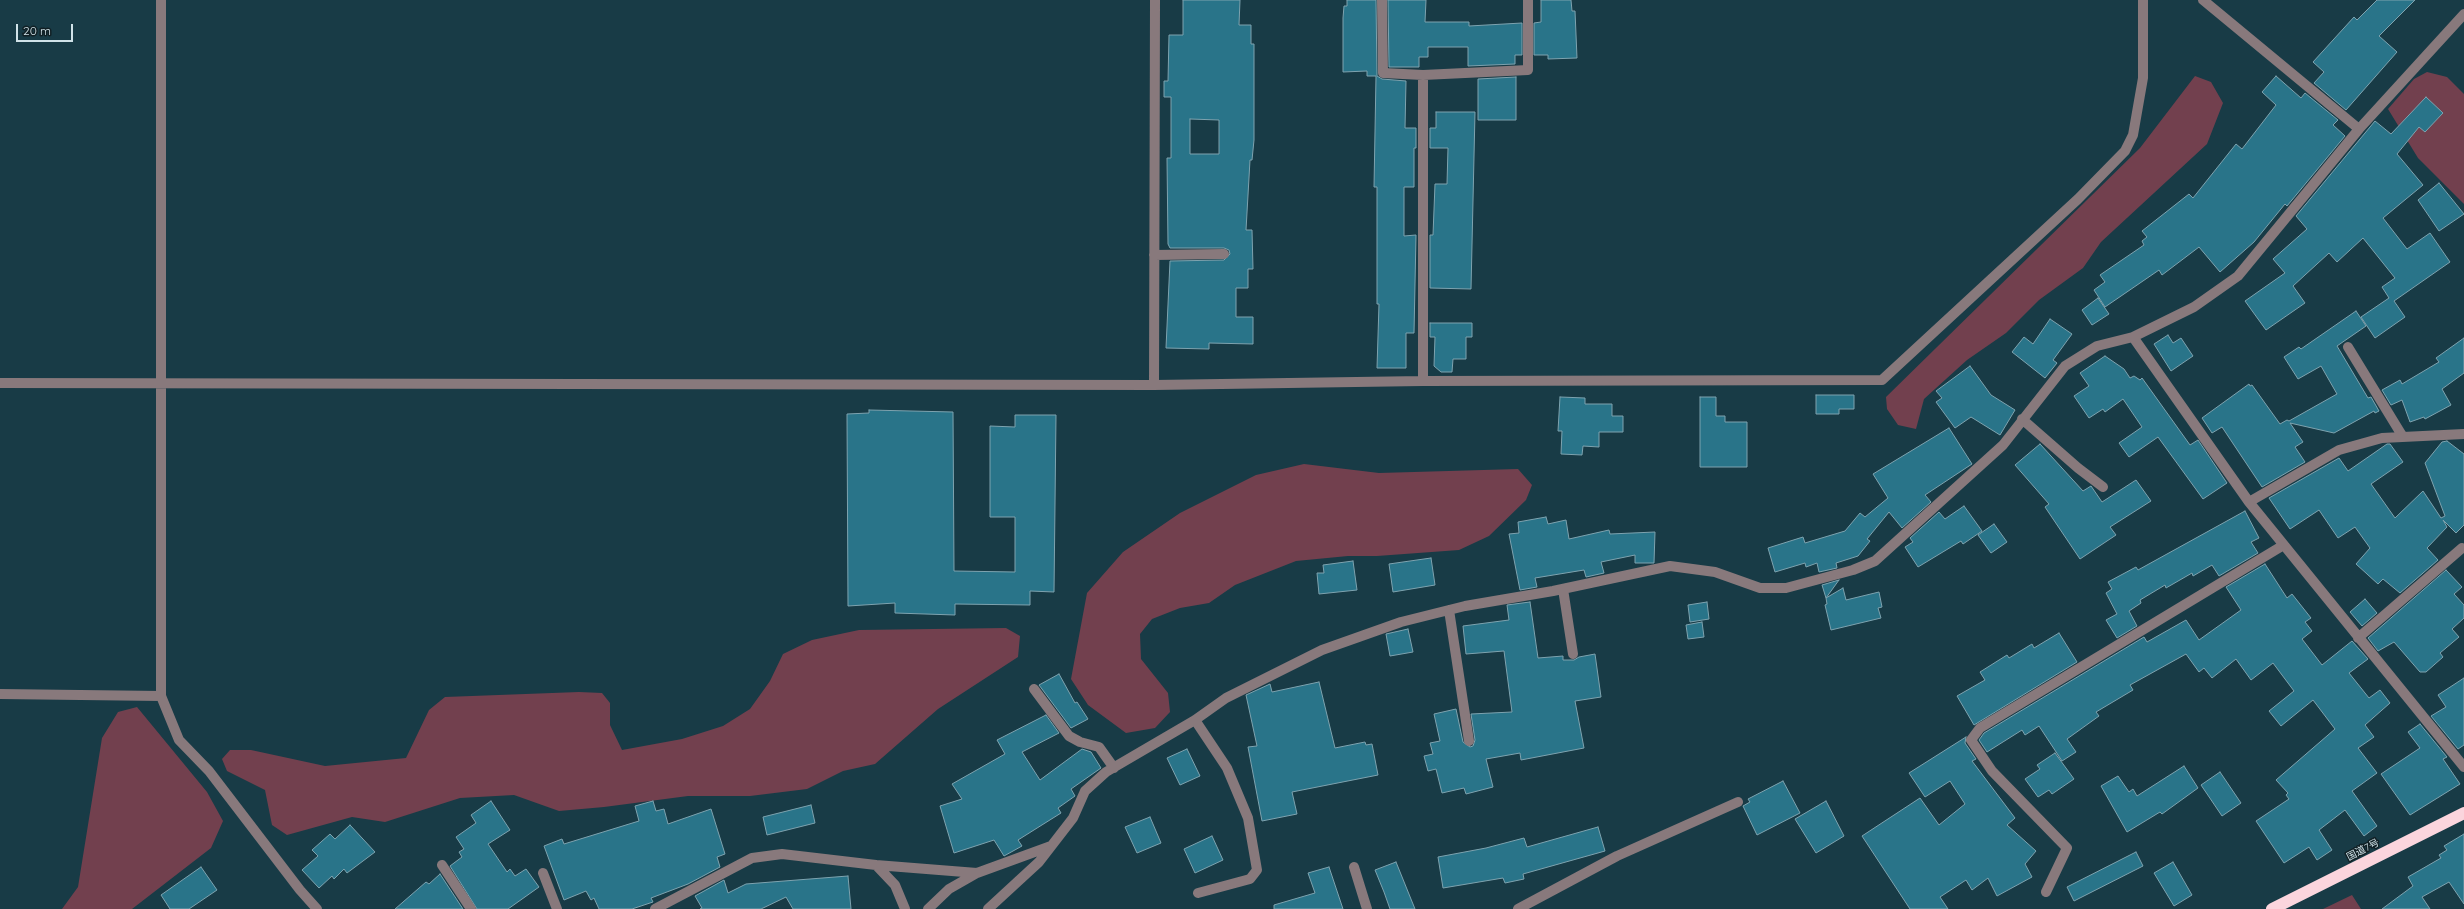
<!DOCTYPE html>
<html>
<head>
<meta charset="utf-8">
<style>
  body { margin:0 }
  #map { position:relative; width:2464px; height:909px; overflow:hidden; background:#183b46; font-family:Quicksand,sans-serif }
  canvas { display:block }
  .scale { position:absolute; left:16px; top:24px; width:57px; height:18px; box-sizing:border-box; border:2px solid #d0e3e9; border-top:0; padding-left:5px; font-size:12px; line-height:14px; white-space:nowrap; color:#d0e3e9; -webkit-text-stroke:3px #112025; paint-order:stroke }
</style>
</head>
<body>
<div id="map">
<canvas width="2464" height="909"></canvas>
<div class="scale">20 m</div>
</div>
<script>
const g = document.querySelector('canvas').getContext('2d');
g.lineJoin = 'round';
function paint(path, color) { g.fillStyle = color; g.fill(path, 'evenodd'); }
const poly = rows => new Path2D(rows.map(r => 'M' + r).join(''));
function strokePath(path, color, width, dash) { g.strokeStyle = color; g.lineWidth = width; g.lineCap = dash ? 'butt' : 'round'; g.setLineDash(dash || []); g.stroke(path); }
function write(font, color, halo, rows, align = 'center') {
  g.font = font + ' Quicksand,"Noto Sans JP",sans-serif'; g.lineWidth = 3; g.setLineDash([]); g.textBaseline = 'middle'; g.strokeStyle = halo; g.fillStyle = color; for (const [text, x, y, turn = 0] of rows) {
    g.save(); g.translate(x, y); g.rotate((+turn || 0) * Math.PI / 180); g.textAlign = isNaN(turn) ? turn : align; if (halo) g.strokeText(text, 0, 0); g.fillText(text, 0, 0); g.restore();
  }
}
paint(poly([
  [2427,72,2447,77,2464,94,2464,204,2418,158,2388,109,2414,79],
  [2195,76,2211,82,2223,103,2207,144,2101,242,2083,268,2039,300,2006,333,1967,360,1924,399,1916,429,1898,425,1887,409,1886,397,2140,148],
  [1304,464,1379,473,1518,469,1532,485,1526,500,1489,536,1459,550,1377,556,1348,556,1296,561,1235,585,1209,603,1180,608,1152,619,1140,634,1141,659,1168,693,1170,712,1155,728,1126,733,1088,705,1071,679,1087,593,1123,552,1180,513,1256,475],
  [1006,628,1020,636,1018,657,938,709,875,764,843,771,807,789,750,796,688,796,604,807,559,811,514,795,460,798,385,822,352,817,287,835,272,825,265,790,227,771,222,759,230,750,251,750,325,766,406,758,429,710,445,697,579,692,602,693,610,703,610,725,622,750,682,739,723,726,750,709,770,681,783,654,812,640,859,630],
  [137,707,207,792,223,821,211,848,132,909,62,909,78,887,102,738,118,712],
  [2352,895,2361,909,2323,909]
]), '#72404e');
const building = poly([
  [1183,0,1240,0,1239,25,1251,25,1251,44,1254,44,1254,140,1252,160,1250,160,1246,230,1252,230,1253,269,1248,269,1248,288,1236,288,1236,317,1253,317,1253,344,1209,343,1209,349,1166,348,1170,261,1224,260,1230,254,1229,250,1224,248,1170,248,1168,244,1167,158,1171,158,1171,97,1164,97,1164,81,1168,81,1169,35,1183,35,1183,0],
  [1190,119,1219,120,1219,154,1190,154,1190,119],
  [1347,0,1376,0,1377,76,1382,79,1406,81,1405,128,1416,128,1416,148,1414,148,1414,187,1404,187,1404,236,1416,235,1414,333,1406,333,1406,368,1377,368,1379,304,1377,304,1377,187,1374,187,1376,76,1367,76,1367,71,1343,72,1343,18,1344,6,1347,6,1347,0],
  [1388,0,1426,0,1425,22,1469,22,1469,26,1522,23,1522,55,1515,55,1515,64,1468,66,1468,47,1428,47,1428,57,1419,57,1419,67,1389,67,1388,0],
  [1541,0,1571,0,1572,11,1575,11,1577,58,1548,59,1548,55,1534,55,1534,23,1541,22,1541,0],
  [2377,0,2415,0,2379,36,2397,52,2346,110,2314,83,2324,72,2313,62,2354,17,2357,20,2377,0],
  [2276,76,2301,98,2305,93,2338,120,2333,125,2345,136,2287,206,2285,204,2254,242,2220,272,2199,247,2162,275,2159,270,2105,307,2094,290,2105,282,2100,275,2144,245,2142,241,2147,237,2142,231,2189,194,2193,198,2236,144,2242,149,2276,105,2262,92,2276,76],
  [1516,77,1516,120,1478,120,1478,79,1516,77],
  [2426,97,2443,113,2425,132,2419,127,2397,154,2423,185,2383,218,2407,249,2430,233,2450,262,2394,301,2405,317,2375,338,2361,317,2389,298,2382,287,2395,278,2363,238,2337,262,2329,253,2293,286,2305,303,2266,330,2245,301,2285,273,2273,259,2307,229,2296,216,2375,121,2391,134,2426,97],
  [1436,112,1475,112,1471,289,1430,288,1430,235,1433,235,1435,184,1447,184,1448,148,1430,148,1430,128,1436,128,1436,112],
  [2439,183,2464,214,2439,231,2418,200,2439,183],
  [2098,298,2109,314,2092,325,2082,310,2098,298],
  [2356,311,2366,326,2337,346,2368,398,2371,397,2379,411,2375,413,2374,411,2334,433,2290,423,2303,442,2295,447,2305,462,2262,487,2222,427,2212,433,2202,418,2249,384,2250,386,2252,385,2280,424,2287,420,2289,421,2337,394,2321,366,2298,379,2284,357,2299,347,2301,349,2356,311],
  [2050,319,2072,334,2053,360,2057,363,2045,378,2012,352,2024,337,2033,344,2050,319],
  [1430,323,1472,323,1472,337,1466,337,1466,359,1453,359,1452,372,1441,372,1434,366,1435,337,1430,337,1430,323],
  [2168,335,2173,343,2181,338,2193,356,2171,371,2154,344,2168,335],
  [2464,338,2464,373,2442,389,2451,405,2425,419,2424,417,2410,422,2402,400,2391,405,2382,390,2400,380,2402,384,2439,362,2436,358,2464,338],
  [2105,356,2124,369,2130,378,2134,376,2140,380,2142,378,2190,445,2198,440,2227,483,2203,499,2158,437,2129,457,2119,443,2142,427,2123,399,2105,412,2103,409,2089,418,2074,396,2089,386,2080,373,2105,356],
  [1970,366,1991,395,2015,410,2000,435,1971,417,1955,428,1936,402,1942,398,1936,391,1970,366],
  [1816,395,1854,395,1854,409,1839,409,1839,414,1816,414,1816,395],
  [1560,397,1585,398,1585,404,1612,404,1612,416,1623,416,1623,432,1599,432,1599,447,1583,446,1582,455,1561,454,1562,431,1558,431,1560,397],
  [1700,397,1716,397,1716,416,1725,416,1725,422,1747,422,1747,467,1700,467,1700,397],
  [869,410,953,412,954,571,1015,572,1015,517,990,517,990,426,1015,427,1015,415,1056,415,1054,592,1030,591,1030,605,955,604,955,615,895,613,895,603,848,606,847,414,869,413,869,410],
  [1949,428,1972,464,1925,495,1931,502,1902,528,1889,512,1867,539,1870,541,1858,556,1836,563,1837,568,1819,572,1817,563,1806,567,1805,563,1775,572,1768,548,1803,537,1805,543,1845,531,1860,513,1865,517,1888,498,1873,474,1949,428],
  [2447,441,2464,454,2464,525,2456,533,2443,520,2447,527,2427,548,2438,560,2400,593,2383,579,2378,584,2356,564,2370,548,2355,527,2338,538,2319,510,2290,529,2269,498,2339,458,2348,471,2387,444,2390,444,2403,462,2371,484,2395,518,2423,491,2441,518,2445,516,2425,463,2442,442,2447,441],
  [2040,444,2083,491,2091,486,2102,502,2136,480,2151,501,2110,527,2116,535,2080,559,2045,507,2049,504,2015,465,2040,444],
  [1964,506,1982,531,1963,544,1961,541,1918,567,1905,547,1913,542,1910,538,1939,512,1945,519,1964,506],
  [2245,511,2259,538,2251,542,2258,553,2219,576,2212,565,2193,576,2192,573,2166,588,2165,585,2140,600,2141,603,2129,611,2137,626,2117,638,2106,620,2117,614,2106,593,2112,589,2108,582,2136,567,2138,570,2245,511],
  [1546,517,1548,524,1566,520,1569,539,1609,530,1610,534,1655,532,1654,563,1635,563,1635,555,1601,562,1604,573,1586,577,1584,570,1535,578,1537,587,1520,590,1509,534,1519,533,1518,522,1546,517],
  [1994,524,2007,542,1991,553,1978,535,1994,524],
  [1431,558,1435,585,1393,592,1389,564,1431,558],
  [1353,561,1357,590,1319,594,1317,573,1324,573,1323,565,1353,561],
  [2265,564,2287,598,2292,594,2311,618,2305,622,2312,631,2302,639,2322,665,2352,641,2368,659,2349,673,2369,698,2380,690,2390,703,2365,725,2374,737,2358,748,2377,773,2352,791,2377,826,2364,836,2345,810,2319,830,2332,850,2317,860,2309,847,2284,863,2256,821,2289,799,2286,795,2288,793,2276,780,2335,729,2313,700,2281,726,2269,711,2294,691,2273,663,2251,680,2236,659,2212,678,2204,668,2199,672,2186,654,2130,685,2133,690,2096,712,2099,716,2067,739,2076,752,2062,761,2039,726,2025,735,2022,730,1987,752,1979,740,1984,733,2144,637,2147,642,2186,620,2199,640,2241,610,2226,587,2265,564],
  [2446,570,2462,587,2454,594,2464,605,2464,618,2452,629,2459,637,2440,653,2443,657,2426,672,2420,672,2394,642,2378,651,2368,638,2446,570],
  [1839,580,1826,598,1822,585,1839,580],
  [1843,588,1846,600,1879,592,1882,607,1878,608,1881,618,1831,630,1825,605,1827,604,1826,598,1843,588],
  [2365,599,2377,613,2362,626,2350,612,2365,599],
  [1530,602,1538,658,1563,656,1563,660,1574,660,1579,657,1595,654,1601,697,1575,701,1584,748,1521,760,1520,753,1486,759,1493,787,1466,794,1464,788,1442,793,1436,769,1428,771,1424,756,1433,754,1430,743,1440,741,1434,714,1456,709,1463,742,1470,747,1473,746,1475,740,1471,714,1512,712,1504,651,1466,654,1463,626,1509,620,1507,605,1530,602],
  [1707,602,1709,619,1690,622,1688,605,1707,602],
  [1702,622,1704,637,1688,639,1686,625,1702,622],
  [1408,629,1413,652,1390,656,1386,634,1408,629],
  [2059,633,2077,662,1974,725,1957,696,1985,680,1980,672,2007,655,2009,658,2032,644,2034,648,2059,633],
  [1059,674,1075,703,1077,702,1088,719,1071,728,1039,685,1059,674],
  [2464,678,2464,745,2458,749,2431,716,2446,707,2438,695,2464,678],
  [1319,682,1335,748,1365,742,1366,745,1372,744,1378,775,1292,792,1297,814,1262,821,1248,747,1257,746,1246,695,1270,684,1272,692,1319,682],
  [1046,715,1059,733,1022,752,1040,780,1082,749,1091,752,1101,768,1071,789,1075,796,1058,808,1061,813,1018,840,1022,846,1004,856,994,840,954,853,940,806,962,799,952,784,1005,754,997,740,1046,715],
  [2420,724,2447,757,2443,759,2460,784,2410,815,2381,774,2420,748,2408,732,2420,724],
  [1966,737,1965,743,1976,759,1972,761,2015,818,2007,825,2036,851,2025,864,2032,877,1997,896,1988,878,1972,890,1966,880,1940,897,1948,909,1910,909,1862,836,1920,798,1939,825,1965,804,1950,781,1925,797,1909,773,1966,737],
  [1187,749,1200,776,1180,785,1167,758,1187,749],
  [2055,753,2074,779,2052,794,2049,790,2038,797,2025,779,2040,769,2037,765,2055,753],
  [2184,766,2198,788,2162,814,2160,812,2127,832,2101,786,2118,776,2129,792,2133,789,2137,796,2184,766],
  [2220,772,2241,803,2222,816,2201,785,2220,772],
  [1783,781,1800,813,1757,835,1743,806,1750,802,1748,799,1783,781],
  [491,801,510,830,488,844,507,872,510,869,515,876,526,869,539,887,508,909,477,909,450,866,462,857,459,852,464,849,456,837,476,823,471,815,491,801],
  [653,801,656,811,664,809,668,824,711,809,725,854,717,857,720,867,688,884,651,898,653,902,632,909,599,909,594,898,591,900,586,891,564,900,544,846,562,839,564,844,639,821,635,806,653,801],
  [1826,801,1844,836,1816,853,1795,819,1826,801],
  [811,805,815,823,767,835,763,817,811,805],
  [1150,817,1161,843,1137,853,1125,827,1150,817],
  [350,825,375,852,347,873,344,869,334,879,332,876,319,888,302,870,318,856,312,850,330,834,335,839,350,825],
  [1598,827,1605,851,1523,874,1524,879,1505,883,1503,878,1443,888,1438,857,1486,848,1524,838,1527,847,1598,827],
  [2464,834,2464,904,2449,882,2422,897,2430,909,2382,909,2413,886,2408,877,2441,858,2439,855,2447,850,2444,846,2464,834],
  [1212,836,1223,860,1195,873,1184,849,1212,836],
  [2136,852,2143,866,2074,901,2067,887,2136,852],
  [1396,862,1415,909,1390,909,1384,892,1375,870,1396,862],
  [2173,862,2192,895,2174,906,2154,873,2173,862],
  [201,867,217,890,189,909,170,909,161,895,201,867],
  [1329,867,1343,909,1274,909,1274,905,1315,893,1308,873,1329,867],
  [440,874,463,909,395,909,426,882,429,884,440,874],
  [848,876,851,909,793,909,786,897,761,909,700,909,702,908,695,896,724,880,728,893,746,884,848,876]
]);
paint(building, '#297489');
strokePath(building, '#7ea3af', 1);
strokePath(poly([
  [161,0,161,696,179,740,209,771,300,890,317,909],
  [1382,0,1383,73,1423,75,1423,381],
  [2203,0,2359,129],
  [1423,75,1528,70,1528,0],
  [1154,255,1224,254],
  [2133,337,2249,502,2464,767],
  [2348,347,2403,437],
  [0,383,1154,385,1423,381,1882,380,2078,199,2125,151,2133,135,2143,78,2143,0],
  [1154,385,1155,0],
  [2022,419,2078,468,2103,487],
  [2249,502,2339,450,2382,438,2464,434],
  [1563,589,1573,654],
  [1449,610,1469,741],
  [2358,638,2462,548],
  [1034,689,1069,736,1080,742,1099,747,1114,768],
  [0,694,161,696],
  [1195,720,1227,768,1248,818,1257,870,1250,879,1198,893],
  [442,865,471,909],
  [876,865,977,873,1051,846],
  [1354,867,1367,909],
  [543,873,557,909],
  [2046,892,2067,848,1992,771,1971,740,1980,728,2282,546],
  [655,909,752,858,782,854,876,865,895,885,905,909],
  [928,909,949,889,977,873],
  [988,909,1039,862,1073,818,1085,791,1106,772,1195,720,1226,698,1322,650,1401,622,1465,606,1553,591,1670,566,1715,572,1760,588,1786,588,1853,570,1875,561,2003,445,2065,366,2097,346,2133,337,2194,307,2238,276,2359,129,2464,14],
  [1518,909,1617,856,1738,802]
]), '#88797c', 10);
strokePath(poly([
  [2272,909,2464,813]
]), '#fbd5dd', 12);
write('10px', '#d0e3e9', '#112025', [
  ["国道7号",2363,850,-27]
]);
</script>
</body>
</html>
